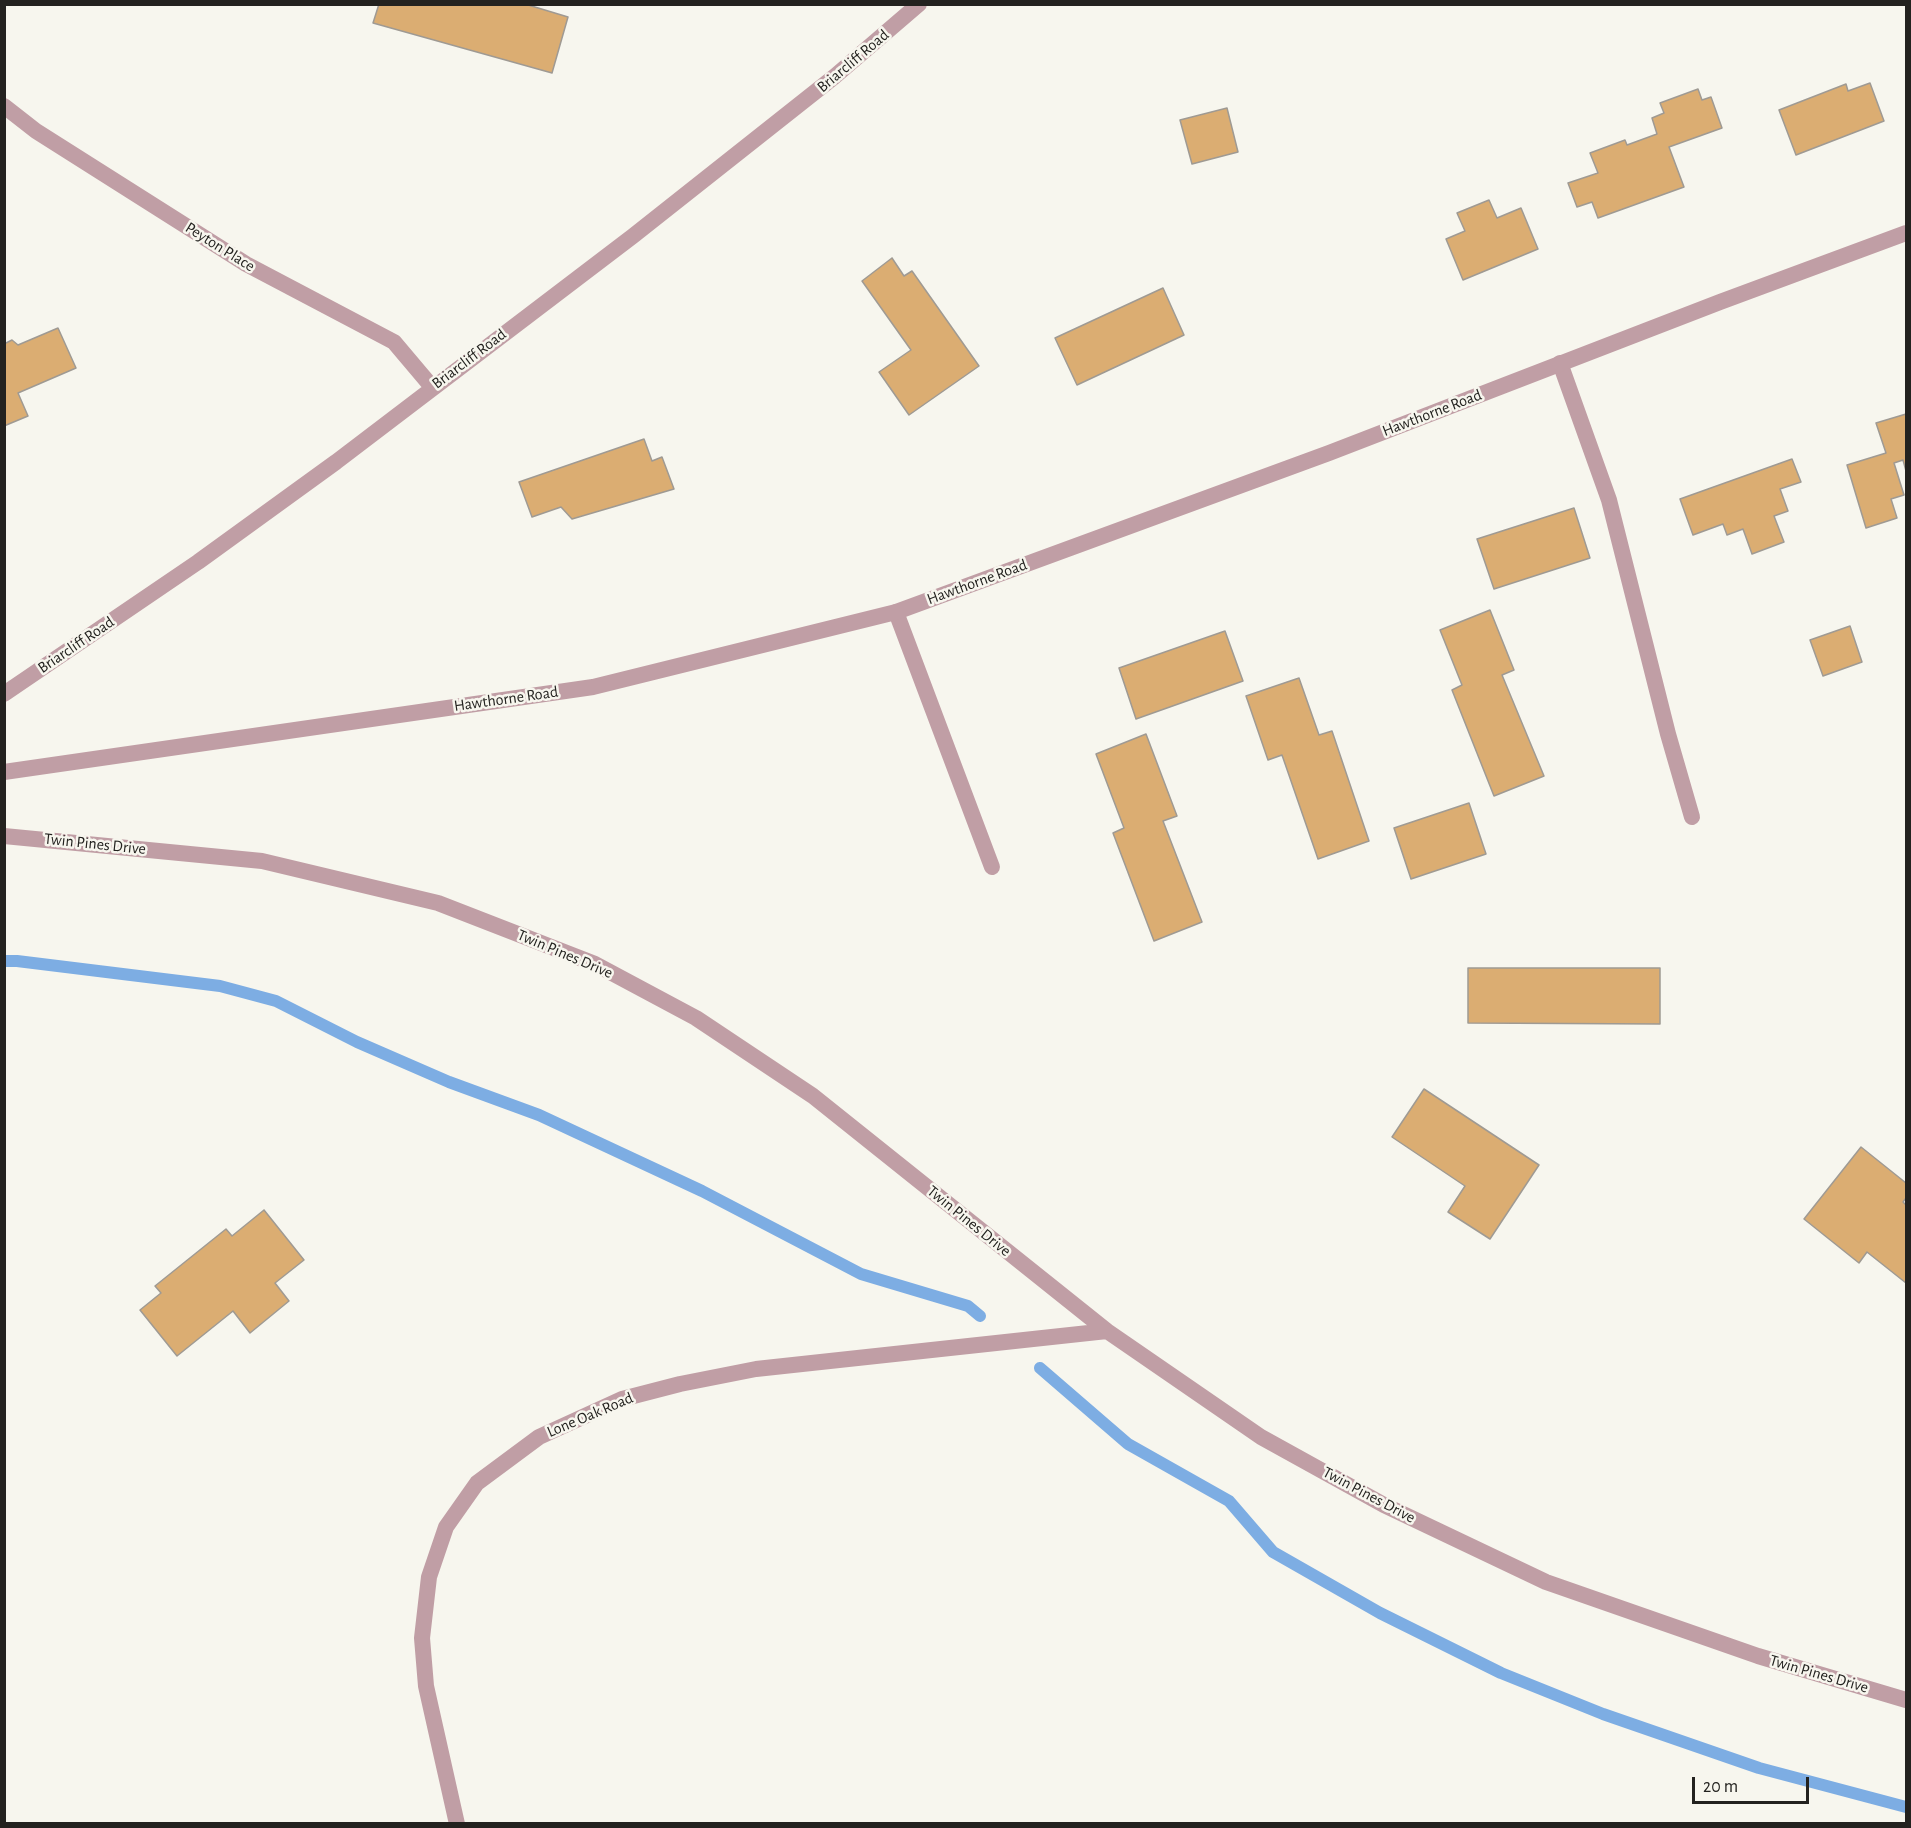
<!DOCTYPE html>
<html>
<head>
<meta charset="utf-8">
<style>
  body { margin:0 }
  #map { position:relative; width:1911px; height:1828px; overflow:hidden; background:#f7f6ee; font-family:"Alegreya Sans",sans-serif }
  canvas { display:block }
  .frame { position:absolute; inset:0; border:6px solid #23221f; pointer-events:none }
  .scale { position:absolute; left:1692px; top:1777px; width:117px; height:27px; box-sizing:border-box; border:3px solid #23221f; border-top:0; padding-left:8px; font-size:18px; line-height:21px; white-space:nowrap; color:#23221f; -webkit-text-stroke:4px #f7f6ee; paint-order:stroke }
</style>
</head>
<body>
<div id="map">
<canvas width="1911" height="1828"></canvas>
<div class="frame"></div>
<div class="scale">20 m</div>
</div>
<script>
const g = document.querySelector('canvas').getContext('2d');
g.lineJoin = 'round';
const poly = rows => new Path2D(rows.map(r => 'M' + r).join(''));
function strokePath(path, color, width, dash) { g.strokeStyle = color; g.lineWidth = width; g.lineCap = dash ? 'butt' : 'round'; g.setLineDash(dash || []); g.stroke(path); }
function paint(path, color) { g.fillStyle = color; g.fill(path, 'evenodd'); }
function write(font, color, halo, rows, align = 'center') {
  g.font = font + ' "Alegreya Sans",sans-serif'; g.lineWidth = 5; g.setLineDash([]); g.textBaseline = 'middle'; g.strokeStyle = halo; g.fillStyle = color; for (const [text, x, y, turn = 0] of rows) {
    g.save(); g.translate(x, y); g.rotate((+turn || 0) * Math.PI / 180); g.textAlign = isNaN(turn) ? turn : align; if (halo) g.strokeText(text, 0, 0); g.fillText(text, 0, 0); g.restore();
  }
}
strokePath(poly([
  [4,961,17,961,220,986,276,1001,357,1042,449,1082,539,1115,702,1191,861,1274,968,1306,980,1316],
  [1040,1368,1128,1444,1229,1501,1273,1552,1380,1613,1501,1673,1603,1714,1759,1768,1906,1807]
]), '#7dade3', 12);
const building = poly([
  [379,4,525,4,568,17,552,73,373,23,379,4],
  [1870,83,1884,121,1796,155,1779,110,1846,84,1848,91,1870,83],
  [1698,89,1702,100,1711,97,1722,128,1669,147,1684,187,1598,218,1592,202,1577,207,1568,183,1598,173,1590,153,1625,140,1627,145,1657,134,1652,118,1664,113,1660,103,1698,89],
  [1227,108,1238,152,1192,164,1180,120,1227,108],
  [1489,200,1497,218,1521,208,1538,249,1463,280,1446,239,1465,231,1457,213,1489,200],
  [892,258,904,276,912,271,979,366,909,415,879,372,911,350,862,281,892,258],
  [1163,288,1184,335,1077,385,1055,338,1163,288],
  [58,328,76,368,18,393,28,416,4,426,4,344,12,340,18,345,58,328],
  [1906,414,1906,471,1903,460,1894,463,1904,495,1891,499,1897,518,1866,528,1847,465,1886,453,1876,423,1906,414],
  [644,439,652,461,662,457,674,489,572,519,561,507,532,517,519,482,644,439],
  [1792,459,1801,482,1780,489,1788,511,1774,516,1784,542,1752,554,1743,529,1727,535,1723,524,1693,535,1680,499,1792,459],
  [1574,508,1590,558,1494,589,1477,539,1574,508],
  [1490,610,1514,670,1502,675,1544,776,1494,796,1452,690,1462,685,1440,630,1490,610],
  [1850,626,1862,662,1823,676,1810,640,1850,626],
  [1225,631,1243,681,1136,719,1119,668,1225,631],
  [1299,678,1319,735,1332,731,1369,841,1318,859,1282,755,1268,760,1246,696,1299,678],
  [1146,734,1177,816,1163,821,1202,922,1154,941,1113,833,1124,828,1096,754,1146,734],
  [1469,803,1486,854,1411,879,1394,828,1469,803],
  [1468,968,1660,968,1660,1024,1468,1023,1468,968],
  [1424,1089,1539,1165,1490,1239,1448,1212,1465,1186,1392,1137,1424,1089],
  [1861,1147,1906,1183,1906,1198,1903,1202,1906,1205,1906,1283,1867,1252,1859,1263,1804,1219,1861,1147],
  [264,1210,304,1260,275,1283,289,1301,250,1333,233,1311,177,1356,140,1310,161,1293,155,1286,226,1229,232,1236,264,1210]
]);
paint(building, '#dbad72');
strokePath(building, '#9f9a93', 1.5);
strokePath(poly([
  [1560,363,1609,500,1668,734,1692,817],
  [896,612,992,867]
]), '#c09ea5', 16);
strokePath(poly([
  [4,106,36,131,246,264,394,342,432,387],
  [4,694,198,562,336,462,633,236,834,77,919,4],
  [4,772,593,687,896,612,1329,453,1720,302,1906,233],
  [4,836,262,861,438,903,595,964,696,1018,813,1096,1107,1331,1261,1437,1384,1505,1546,1582,1758,1656,1906,1700],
  [457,1824,426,1686,422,1638,429,1577,446,1527,477,1483,539,1437,622,1399,680,1384,756,1369,1107,1331]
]), '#c09ea5', 16);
write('16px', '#23221f', '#f7f6ee', [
  ["Briarcliff Road",853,61,-40],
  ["Peyton Place",220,247,32],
  ["Briarcliff Road",469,359,-37],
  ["Hawthorne Road",1432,413,-21],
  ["Hawthorne Road",977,582,-20],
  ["Briarcliff Road",76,645,-34],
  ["Hawthorne Road",506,699,-8],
  ["Twin Pines Drive",95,844,6],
  ["Twin Pines Drive",565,954,23],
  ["Twin Pines Drive",969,1221,39],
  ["Lone Oak Road",590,1415,-23],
  ["Twin Pines Drive",1369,1495,28],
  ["Twin Pines Drive",1819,1674,16]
]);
</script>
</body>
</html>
